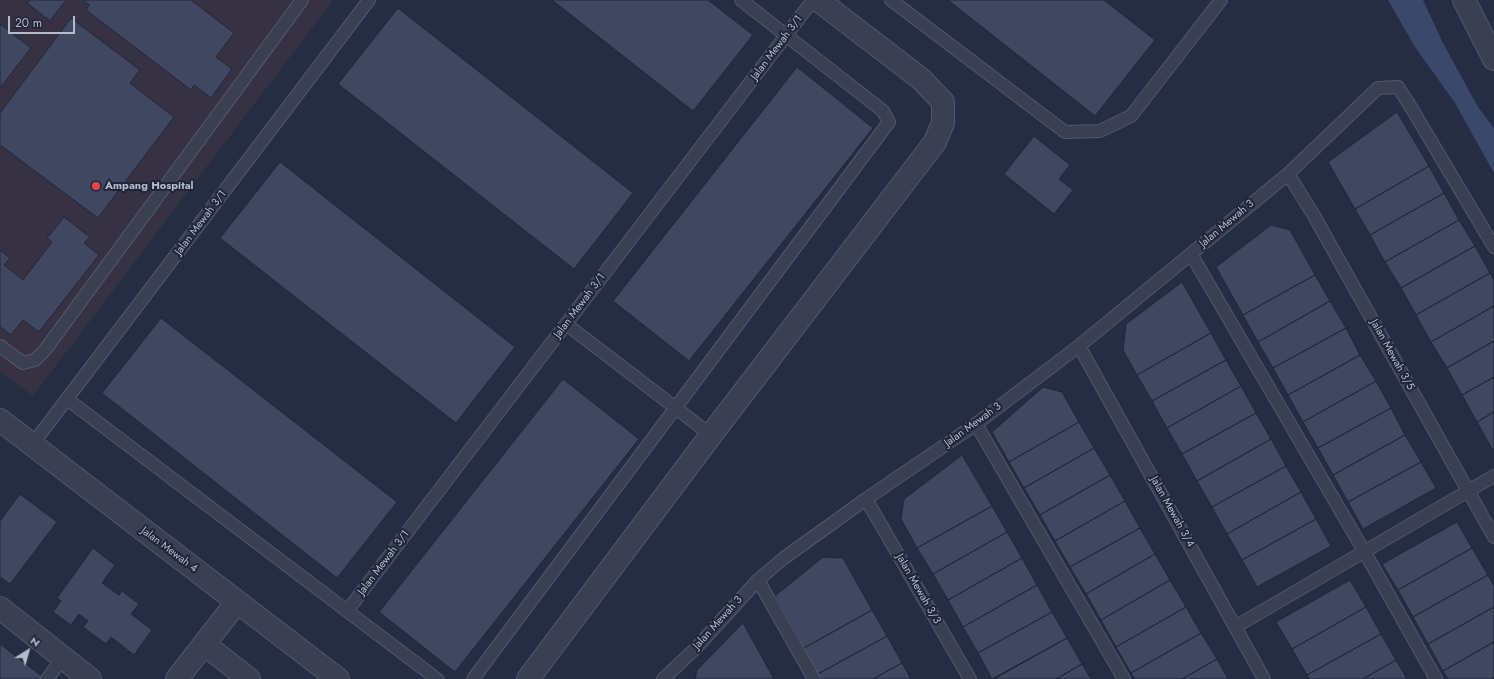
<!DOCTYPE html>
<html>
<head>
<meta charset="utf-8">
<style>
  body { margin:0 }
  #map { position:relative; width:1494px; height:679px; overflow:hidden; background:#252d43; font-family:Jost,sans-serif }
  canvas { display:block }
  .north { position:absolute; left:8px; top:631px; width:40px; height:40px; -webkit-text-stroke:3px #1e2538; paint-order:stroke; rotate:37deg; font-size:11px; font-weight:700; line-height:16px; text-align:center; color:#b7bccc }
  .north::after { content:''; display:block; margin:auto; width:14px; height:18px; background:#b7bccc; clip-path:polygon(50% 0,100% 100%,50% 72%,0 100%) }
  .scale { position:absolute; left:8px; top:16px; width:67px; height:18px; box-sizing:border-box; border:2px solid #b7bccc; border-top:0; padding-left:5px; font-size:12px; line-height:14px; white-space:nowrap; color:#b7bccc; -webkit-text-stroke:3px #1e2538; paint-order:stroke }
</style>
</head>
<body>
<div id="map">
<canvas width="1494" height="679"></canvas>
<div class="north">N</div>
<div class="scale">20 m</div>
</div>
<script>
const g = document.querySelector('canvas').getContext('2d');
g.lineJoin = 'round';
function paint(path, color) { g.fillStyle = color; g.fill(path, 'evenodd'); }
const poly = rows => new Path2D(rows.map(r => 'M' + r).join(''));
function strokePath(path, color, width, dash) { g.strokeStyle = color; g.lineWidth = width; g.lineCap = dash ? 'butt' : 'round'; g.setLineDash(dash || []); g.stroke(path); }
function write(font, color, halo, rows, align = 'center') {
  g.font = font + ' Jost,sans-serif'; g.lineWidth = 4; g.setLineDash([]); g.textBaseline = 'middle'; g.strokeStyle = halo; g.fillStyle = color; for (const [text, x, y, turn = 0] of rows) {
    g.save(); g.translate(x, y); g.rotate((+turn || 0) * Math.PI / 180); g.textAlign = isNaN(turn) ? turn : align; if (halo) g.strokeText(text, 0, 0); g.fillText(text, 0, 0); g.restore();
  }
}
paint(poly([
  [0,0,333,0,33,396,0,372]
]), '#373243');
paint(poly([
  [1388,0,1423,0,1442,41,1461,76,1478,107,1494,128,1494,173,1455,103,1415,47]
]), '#3a486c');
const building = poly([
  [29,0,66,0,50,21,27,3,29,0],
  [83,0,191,0,234,33,216,57,232,69,211,98,194,85,191,90,86,10,89,5,83,0],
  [552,0,708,0,753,35,693,111,552,0],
  [948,0,1104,0,1155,40,1095,116,948,0],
  [398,8,633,193,574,269,338,84,398,8],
  [71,18,140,70,130,83,174,117,98,218,0,145,0,113,71,18],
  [0,24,31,48,0,88,0,24],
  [797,67,873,128,689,361,613,301,797,67],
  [1397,112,1429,166,1355,209,1328,162,1397,112],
  [1034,136,1070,165,1059,179,1073,190,1054,214,1004,174,1034,136],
  [280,162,515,347,456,423,220,238,280,162],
  [1429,166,1444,193,1370,235,1355,209,1429,166],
  [1444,193,1459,220,1385,262,1370,235,1444,193],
  [64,217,90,237,84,243,99,255,39,332,23,320,11,335,0,327,0,250,10,258,4,265,23,280,52,242,47,238,64,217],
  [1459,220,1475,246,1401,288,1385,262,1459,220],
  [1271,225,1290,230,1315,275,1243,315,1216,267,1271,225],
  [1475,246,1490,273,1416,315,1401,288,1475,246],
  [1490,273,1494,280,1494,306,1431,342,1416,315,1490,273],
  [1315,275,1330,301,1258,342,1243,315,1315,275],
  [1182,282,1211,333,1137,375,1123,350,1126,324,1182,282],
  [1330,301,1346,328,1273,368,1258,342,1330,301],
  [1494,306,1494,341,1447,368,1431,342,1494,306],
  [161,318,397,502,337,578,102,393,161,318],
  [1346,328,1360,355,1288,395,1273,368,1346,328],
  [1211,333,1226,360,1152,401,1137,375,1211,333],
  [1494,341,1494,377,1462,395,1447,368,1494,341],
  [1360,355,1376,381,1303,422,1288,395,1360,355],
  [1226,360,1241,386,1167,428,1152,401,1226,360],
  [1494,377,1494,412,1477,422,1462,395,1494,377],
  [563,379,639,439,455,672,379,612,563,379],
  [1376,381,1391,408,1318,448,1303,422,1376,381],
  [1241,386,1256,413,1182,454,1167,428,1241,386],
  [1043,387,1062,392,1079,422,1009,462,992,432,1043,387],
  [1391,408,1405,435,1333,475,1318,448,1391,408],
  [1494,412,1494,448,1492,449,1477,422,1494,412],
  [1256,413,1271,439,1197,481,1182,454,1256,413],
  [1079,422,1094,448,1024,488,1009,462,1079,422],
  [1405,435,1421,462,1348,502,1333,475,1405,435],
  [1271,439,1286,466,1212,507,1197,481,1271,439],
  [1094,448,1110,475,1040,515,1024,488,1094,448],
  [962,455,992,506,917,548,901,519,904,499,962,455],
  [1421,462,1436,488,1363,529,1348,502,1421,462],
  [1286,466,1301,492,1227,534,1212,507,1286,466],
  [1110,475,1125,501,1055,541,1040,515,1110,475],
  [1301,492,1316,519,1242,560,1227,534,1301,492],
  [20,494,57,522,10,584,0,577,0,521,20,494],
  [1125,501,1140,528,1070,567,1055,541,1125,501],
  [992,506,1007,532,933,574,917,548,992,506],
  [1316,519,1331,546,1257,587,1242,560,1316,519],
  [1457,522,1472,548,1398,590,1382,564,1457,522],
  [1140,528,1155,554,1086,594,1070,567,1140,528],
  [1007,532,1022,558,948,600,933,574,1007,532],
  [93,548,115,565,102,583,119,595,122,591,139,604,131,614,152,630,134,655,111,637,106,644,83,627,88,621,79,614,71,625,53,612,61,601,57,598,93,548],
  [1472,548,1488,575,1413,617,1398,590,1472,548],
  [1155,554,1170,580,1101,620,1086,594,1155,554],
  [823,557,843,558,872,610,804,648,775,596,823,557],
  [1022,558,1037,585,963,627,948,600,1022,558],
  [1488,575,1494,586,1494,607,1428,644,1413,617,1488,575],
  [1170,580,1186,607,1116,647,1101,620,1170,580],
  [1350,580,1366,607,1292,649,1276,622,1350,580],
  [1037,585,1052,612,978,653,963,627,1037,585],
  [1186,607,1201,633,1131,673,1116,647,1186,607],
  [1366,607,1381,634,1307,675,1292,649,1366,607],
  [1494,607,1494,642,1443,671,1428,644,1494,607],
  [872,610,887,636,818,674,804,648,872,610],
  [1052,612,1067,638,992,679,978,653,1052,612],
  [743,623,774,679,695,679,697,670,743,623],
  [1201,633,1217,659,1182,679,1135,679,1131,673,1201,633],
  [1381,634,1396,660,1363,679,1309,679,1307,675,1381,634],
  [887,636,902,663,873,679,821,679,818,674,887,636],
  [1067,638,1082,664,1056,679,994,679,1067,638],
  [1494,642,1494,677,1491,679,1448,679,1443,671,1494,642],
  [0,644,44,678,43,679,0,679,0,644],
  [1217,659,1228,679,1182,679,1217,659],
  [1396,660,1407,679,1363,679,1396,660],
  [902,663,911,679,873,679,902,663],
  [1082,664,1091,679,1056,679,1082,664]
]);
paint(building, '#3f4860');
strokePath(building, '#20273a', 1);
const lane = poly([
  [891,0,1065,132,1100,131,1131,116,1221,0],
  [1288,174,1313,214,1494,537],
  [1191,254,1364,551,1436,679],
  [566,324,711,435],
  [0,346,23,363,35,360,45,350,302,0],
  [1079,346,1264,679],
  [67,399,437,679],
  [976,424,1124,679],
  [32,445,369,0],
  [866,499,970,679],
  [758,580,814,679],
  [347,611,813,0],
  [1235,627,1494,476],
  [47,679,63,658],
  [473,679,889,122,883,111,741,0],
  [663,679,696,648,758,580,784,558,866,499,976,424,1079,346,1288,174,1378,88,1398,87,1409,104,1494,247]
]);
const street = poly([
  [1464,0,1494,59],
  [0,420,338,679],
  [0,608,90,679],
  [204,644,249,679],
  [177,679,237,602],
  [528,679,711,435,935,142,943,123,943,102,921,79,818,0]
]);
strokePath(lane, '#52586a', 14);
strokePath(street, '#52586a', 24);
strokePath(lane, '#3a4052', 12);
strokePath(street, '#3a4052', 22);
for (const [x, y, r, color] of [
  [96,186,5,"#e0444e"]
]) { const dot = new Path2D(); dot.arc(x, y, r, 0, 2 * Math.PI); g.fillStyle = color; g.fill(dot); strokePath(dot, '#1e2538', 1.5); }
write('11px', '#b7bccc', '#1e2538', [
  ["Jalan Mewah 3/1",777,48,-53],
  ["Jalan Mewah 3/1",201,223,-53],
  ["Jalan Mewah 3",1227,224,-40],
  ["Jalan Mewah 3/1",580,306,-53],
  ["Jalan Mewah 3/5",1392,355,61],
  ["Jalan Mewah 3",973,425,-36],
  ["Jalan Mewah 3/4",1172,512,61],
  ["Jalan Mewah 4",169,550,37],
  ["Jalan Mewah 3/1",384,563,-53],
  ["Jalan Mewah 3/3",918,589,60],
  ["Jalan Mewah 3",718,623,-48]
]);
write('bold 11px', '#b7bccc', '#1e2538', [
  ["Ampang Hospital",105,186]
], 'left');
</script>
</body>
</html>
